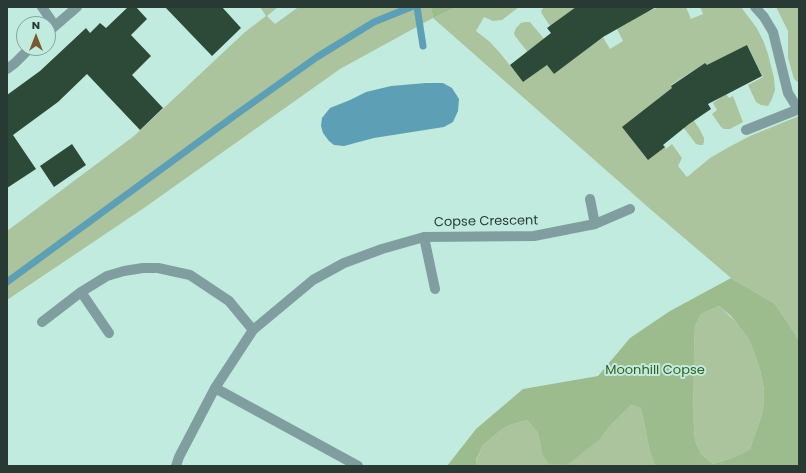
<!DOCTYPE html>
<html>
<head>
<meta charset="utf-8">
<style>
  body { margin:0 }
  #map { position:relative; width:806px; height:473px; overflow:hidden; background:#c2ebe0; font-family:Poppins,sans-serif }
  canvas { display:block }
  .frame { position:absolute; inset:0; border:8px solid #293a35; pointer-events:none }
  .north { position:absolute; left:16px; top:16px; width:40px; height:40px; box-sizing:border-box; background:#c2ebe0; border:1px solid #85a49c; border-radius:50%; rotate:0deg; font-size:11px; font-weight:700; line-height:16px; text-align:center; color:#293a35 }
  .north::after { content:''; display:block; margin:auto; width:14px; height:18px; background:#79582e; clip-path:polygon(50% 0,100% 100%,50% 72%,0 100%) }
</style>
</head>
<body>
<div id="map">
<canvas width="806" height="473"></canvas>
<div class="frame"></div>
<div class="north">N</div>
</div>
<script>
const g = document.querySelector('canvas').getContext('2d');
g.lineJoin = 'round';
function paint(path, color) { g.fillStyle = color; g.fill(path, 'evenodd'); }
const poly = rows => new Path2D(rows.map(r => 'M' + r).join(''));
function strokePath(path, color, width, dash) { g.strokeStyle = color; g.lineWidth = width; g.lineCap = dash ? 'butt' : 'round'; g.setLineDash(dash || []); g.stroke(path); }
function write(font, color, halo, rows, align = 'center') {
  g.font = font + ' Poppins,sans-serif'; g.lineWidth = 4; g.setLineDash([]); g.textBaseline = 'middle'; g.strokeStyle = halo; g.fillStyle = color; for (const [text, x, y, turn = 0] of rows) {
    g.save(); g.translate(x, y); g.rotate((+turn || 0) * Math.PI / 180); g.textAlign = isNaN(turn) ? turn : align; if (halo) g.strokeText(text, 0, 0); g.fillText(text, 0, 0); g.restore();
  }
}
paint(poly([
  [260,7,278,7,267,16,275,24,297,8,301,7,431,7,433,18,457,7,519,7,502,20,493,21,484,17,476,31,490,42,500,53,523,82,541,69,515,36,514,33,516,28,521,23,525,22,530,22,545,40,535,48,554,74,589,47,550,26,542,14,541,11,544,7,574,7,593,42,603,37,610,49,623,41,617,29,633,20,626,7,639,15,659,7,686,7,691,19,703,14,700,7,741,7,756,27,763,40,768,54,774,78,775,90,772,99,768,106,761,105,756,102,748,85,763,77,747,45,722,88,705,63,671,85,700,130,704,138,704,142,703,145,700,145,696,144,661,98,623,127,665,147,666,149,672,144,682,158,678,166,687,177,710,158,729,147,750,136,799,116,799,340,775,304,731,278,649,208,433,18,340,69,144,208,7,300,7,231,134,136,245,32,266,16],
  [776,7,799,7,799,83,794,79,788,58,788,31],
  [726,94,729,98,733,96,743,122,730,129,724,129,721,127,712,114,717,110,713,103],
  [719,306,736,322,750,341,760,370,764,390,763,411,750,449,735,457,713,464,701,454,695,441,693,412,694,373,694,352,695,326,701,314],
  [631,405,641,408,649,448,655,466,476,466,476,461,483,445,501,430,510,425,527,420,538,433,542,454,601,438,609,427]
]), '#abc49e');
paint(poly([
  [431,7,457,7,433,18],
  [731,278,775,304,799,340,799,464,797,466,655,466,649,448,641,408,631,405,609,427,601,438,567,465,549,464,542,454,538,433,527,420,510,425,501,430,483,445,476,460,476,466,447,466,476,429,523,389,598,376,630,338,670,311],
  [719,306,731,316,736,322,750,341,760,370,764,390,763,411,750,449,735,457,713,464,701,454,695,441,693,412,694,373,694,352,695,326,701,314]
]), '#9dbc8d');
paint(poly([
  [426,83,443,83,452,88,459,99,458,111,453,122,444,127,374,138,344,146,334,145,329,141,323,133,321,126,322,118,330,108,350,100,366,92,391,86]
]), '#5d9fb4');
strokePath(poly([
  [417,7,423,46],
  [7,282,234,116,317,57,374,22,411,7]
]), '#5d9fb4', 7);
paint(poly([
  [128,7,136,7,147,19,131,35,151,56,132,75,163,108,140,130,87,74,58,102,13,135,36,169,7,188,7,95,40,71,86,28,90,33,100,23,106,28],
  [165,7,222,7,241,28,212,56],
  [576,7,656,7,603,37,554,74,547,65,523,82,510,65,551,33,547,28],
  [747,45,762,76,708,104,711,109,689,124,663,145,665,147,648,160,622,127,672,88,671,86,705,63,707,65],
  [72,144,86,165,54,187,40,166]
]), '#2d4938');
strokePath(poly([
  [42,7,55,26],
  [755,7,764,17,773,32,788,93,798,109],
  [48,32,77,7],
  [7,69,15,63,30,48],
  [746,130,799,109],
  [590,199,595,224],
  [424,237,435,289],
  [81,292,109,333],
  [42,322,81,292,107,276,124,271,143,268,158,268,190,275,229,301,253,330],
  [215,388,358,466],
  [176,466,179,457,215,388,253,330,313,280,344,263,382,249,424,237,534,236,595,224,630,209]
]), '#809e9f', 10);
write('13px', '#293a35', '#c2ebe0', [
  ["Copse Crescent",486,222,-1]
]);
write('13px', '#355c1a', '#c2ebe0', [
  ["Moonhill Copse",655,371]
]);
</script>
</body>
</html>
